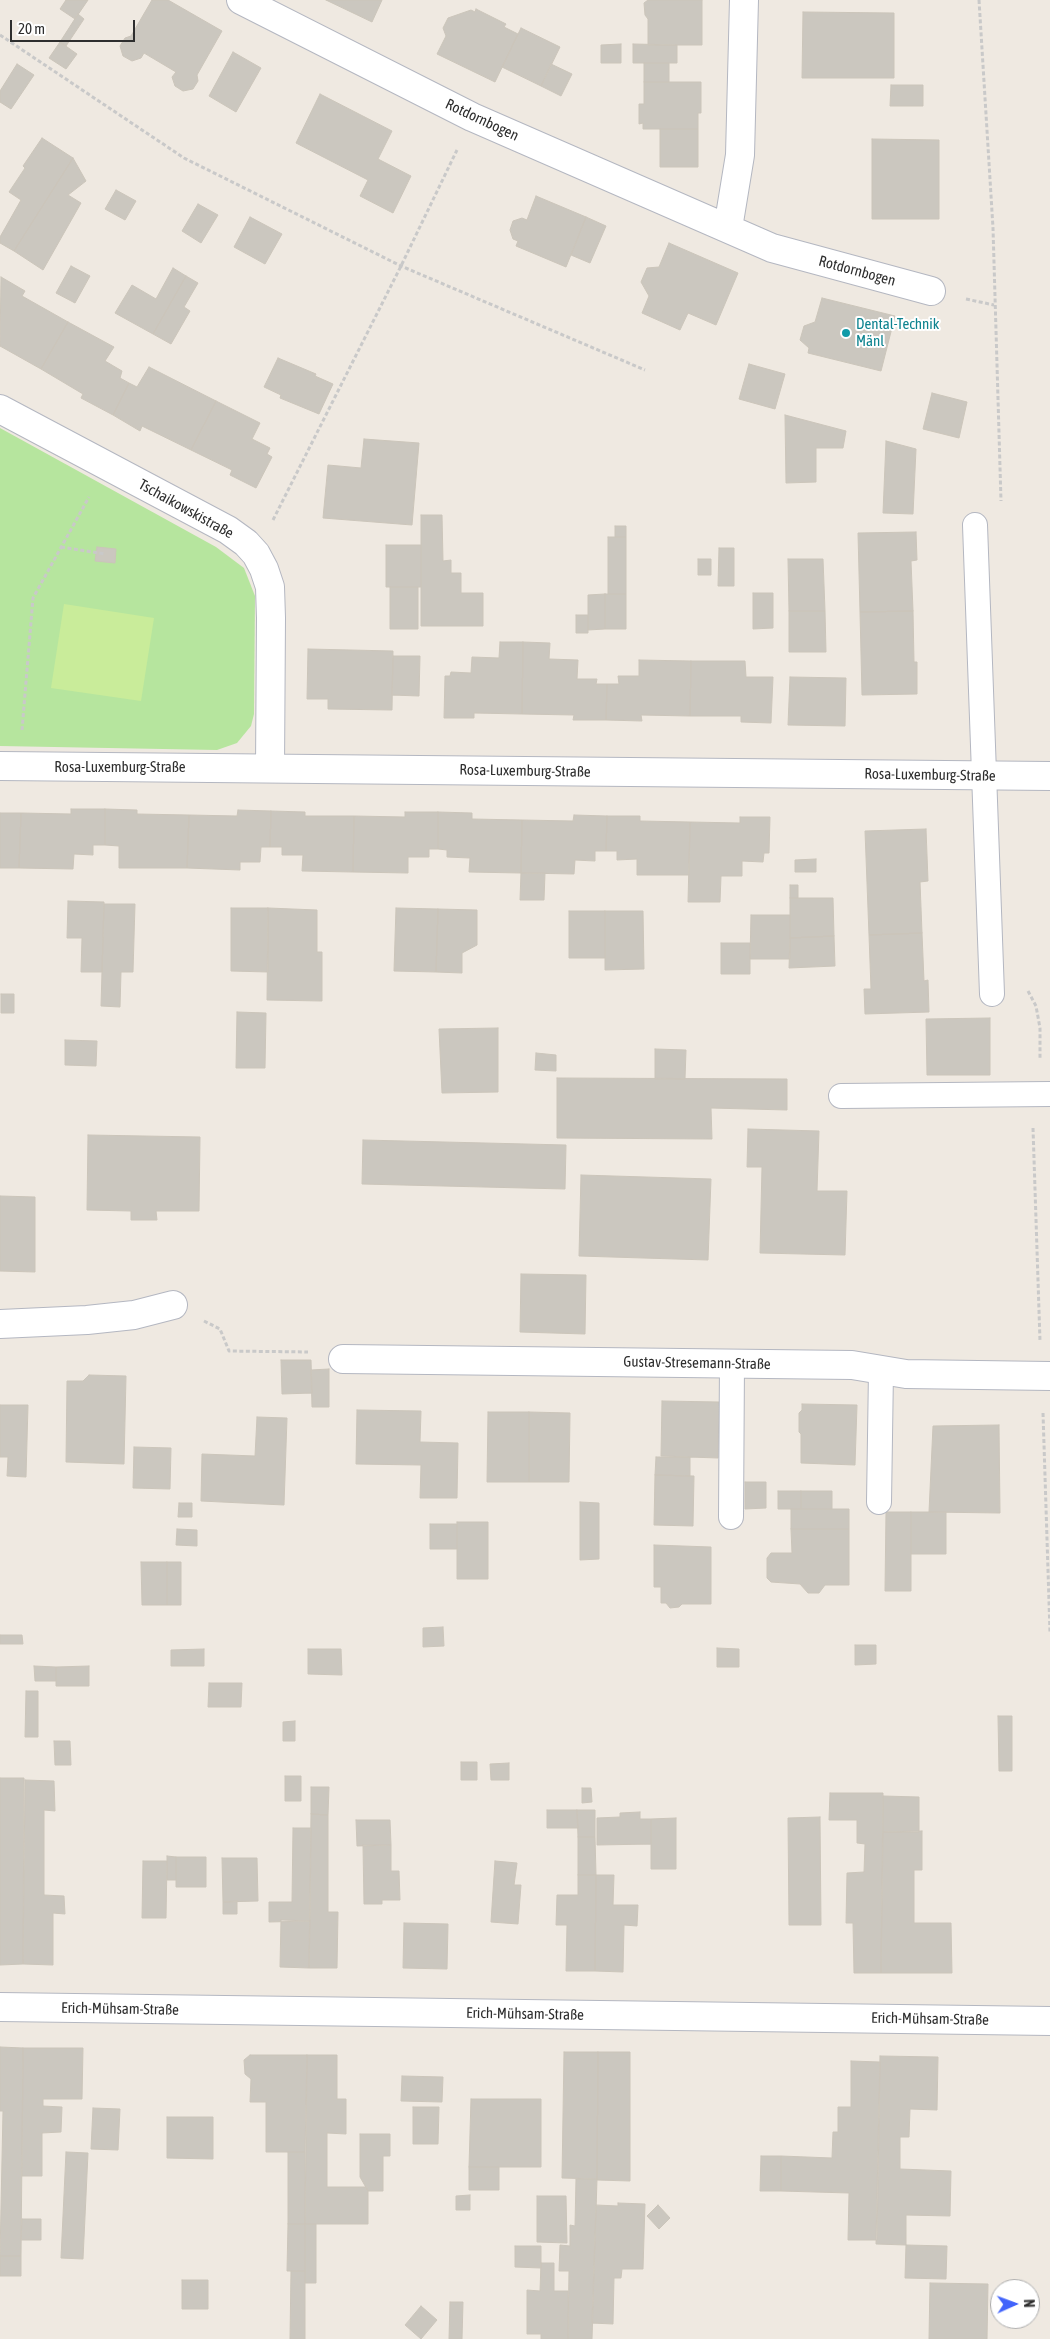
<!DOCTYPE html>
<html>
<head>
<meta charset="utf-8">
<style>
  body { margin:0 }
  #map { position:relative; width:1050px; height:2339px; overflow:hidden; background:#efe9e1; font-family:"Asap Condensed",sans-serif }
  canvas { display:block }
  .north { position:absolute; left:990px; top:2279px; width:50px; height:50px; box-sizing:border-box; background:#fff; border:1px solid #ababab; border-radius:50%; rotate:88deg; font-size:14px; font-weight:700; line-height:20px; text-align:center; color:#2e2e2e }
  .north::after { content:''; display:block; margin:auto; width:18px; height:22px; background:#4264fb; clip-path:polygon(50% 0,100% 100%,50% 72%,0 100%) }
  .scale { position:absolute; left:10px; top:20px; width:125px; height:22px; box-sizing:border-box; border:2px solid #2e2e2e; border-top:0; padding-left:6px; font-size:15px; line-height:18px; white-space:nowrap; color:#2e2e2e; -webkit-text-stroke:4px #fff; paint-order:stroke }
</style>
</head>
<body>
<div id="map">
<canvas width="1050" height="2339"></canvas>
<div class="north">N</div>
<div class="scale">20 m</div>
</div>
<script>
const g = document.querySelector('canvas').getContext('2d');
g.lineJoin = 'round';
function paint(path, color) { g.fillStyle = color; g.fill(path, 'evenodd'); }
const poly = rows => new Path2D(rows.map(r => 'M' + r).join(''));
function strokePath(path, color, width, dash) { g.strokeStyle = color; g.lineWidth = width; g.lineCap = dash ? 'butt' : 'round'; g.setLineDash(dash || []); g.stroke(path); }
function write(font, color, halo, rows, align = 'center') {
  g.font = font + ' "Asap Condensed",sans-serif'; g.lineWidth = 4; g.setLineDash([]); g.textBaseline = 'middle'; g.strokeStyle = halo; g.fillStyle = color; for (const [text, x, y, turn = 0] of rows) {
    g.save(); g.translate(x, y); g.rotate((+turn || 0) * Math.PI / 180); g.textAlign = isNaN(turn) ? turn : align; if (halo) g.strokeText(text, 0, 0); g.fillText(text, 0, 0); g.restore();
  }
}
paint(poly([
  [0,428,216,547,244,568,255,596,254,714,251,726,237,743,217,750,0,746]
]), '#b6e59e');
paint(poly([
  [64,604,154,618,141,701,51,688]
]), '#c9ec9a');
const building = poly([
  [66,0,88,0,75,19,60,9,66,0],
  [152,0,168,0,222,31,197,75,198,81,193,89,183,91,175,86,172,77,176,72,144,53,141,58,132,61,123,56,120,46,125,38,131,36,152,0],
  [326,0,382,0,372,22,326,0],
  [702,0,702,45,648,45,648,19,645,15,644,3,648,0,702,0],
  [476,9,506,24,504,27,518,34,495,82,437,54,446,36,443,28,448,18,471,10,475,12,476,9],
  [803,12,894,13,894,78,802,78,803,12],
  [78,14,84,19,66,46,60,42,78,14],
  [521,28,560,47,541,86,502,67,521,28],
  [60,42,77,54,66,69,49,58,60,42],
  [621,44,621,63,601,63,601,45,621,44],
  [633,44,677,45,677,63,633,63,633,44],
  [233,52,261,68,236,112,209,96,233,52],
  [644,63,669,63,669,82,644,82,644,63],
  [17,64,34,75,11,109,0,102,0,91,17,64],
  [551,64,572,74,561,96,541,86,551,64],
  [644,82,701,82,701,113,698,113,698,129,643,129,643,123,639,124,639,104,644,104,644,82],
  [891,85,923,85,923,106,890,106,891,85],
  [320,94,392,131,378,159,411,176,393,213,360,196,368,180,296,143,320,94],
  [660,129,698,129,698,167,660,167,660,129],
  [42,138,73,158,14,251,0,243,0,237,21,200,9,192,25,168,23,166,42,138],
  [872,139,939,140,939,219,872,219,872,139],
  [73,158,86,181,68,195,81,203,43,270,14,251,73,158],
  [116,190,136,201,125,220,105,209,116,190],
  [536,196,586,217,566,267,516,246,518,241,513,239,510,230,513,221,522,218,527,220,536,196],
  [198,204,218,215,201,243,182,231,198,204],
  [250,217,282,234,265,264,234,247,250,217],
  [586,217,606,226,590,263,571,255,586,217],
  [669,243,738,273,716,325,688,313,680,330,642,313,649,296,641,282,647,268,659,267,669,243],
  [71,266,90,276,75,303,56,293,71,266],
  [173,268,186,276,153,334,115,313,132,285,156,299,173,268],
  [186,276,198,283,184,307,190,311,171,344,153,334,186,276],
  [1,277,25,291,22,296,68,322,41,369,0,346,1,277],
  [822,298,895,316,881,371,808,353,809,348,800,340,804,326,815,322,822,298],
  [68,322,114,347,105,361,122,371,120,378,129,383,113,415,81,398,83,394,41,369,68,322],
  [278,358,316,374,315,376,333,384,319,414,280,398,281,395,264,387,278,358],
  [749,364,785,374,775,409,739,399,749,364],
  [149,367,216,401,191,450,142,426,140,431,113,415,129,383,137,387,149,367],
  [932,393,967,402,959,438,923,429,932,393],
  [216,401,260,423,252,439,270,448,267,454,272,457,256,488,230,475,232,470,191,450,216,401],
  [785,415,846,431,843,448,816,448,816,482,786,483,785,415],
  [364,439,419,443,412,525,323,518,328,465,361,468,364,439],
  [886,441,916,449,913,514,883,513,886,441],
  [421,515,442,515,443,561,451,560,451,573,461,573,461,593,483,593,483,626,421,626,421,515],
  [615,526,626,526,626,537,615,537,615,526],
  [916,532,917,560,911,561,913,611,860,612,858,533,916,532],
  [608,537,626,537,626,594,608,594,608,537],
  [386,545,421,545,421,587,386,587,386,545],
  [97,547,116,549,115,563,95,561,97,547],
  [719,548,734,548,734,586,718,586,719,548],
  [698,559,711,559,711,575,698,575,698,559],
  [788,559,823,559,825,611,789,611,788,559],
  [390,587,418,587,418,629,390,629,390,587],
  [753,593,773,593,773,628,753,629,753,593],
  [605,594,605,629,588,630,588,595,605,594],
  [605,594,626,594,626,629,605,629,605,594],
  [789,611,825,611,826,652,789,652,789,611],
  [913,611,914,662,917,662,917,694,862,695,860,612,913,611],
  [576,615,588,615,588,633,576,633,576,615],
  [500,642,523,642,522,714,474,713,474,718,444,718,445,676,450,676,451,672,471,673,472,657,499,658,500,642],
  [523,642,550,643,549,659,578,660,577,679,597,679,596,684,607,684,606,720,573,720,574,715,522,714,523,642],
  [308,649,393,651,392,710,328,709,328,699,307,699,308,649],
  [393,656,420,656,419,696,392,695,393,656],
  [639,660,691,661,690,716,641,715,642,721,606,720,607,684,619,684,618,676,639,676,639,660],
  [691,661,745,661,746,677,773,677,771,723,741,722,741,716,690,716,691,661],
  [790,677,846,678,845,726,788,725,790,677],
  [71,809,105,809,105,845,93,845,93,855,74,854,73,869,19,868,21,813,71,814,71,809],
  [105,809,137,810,137,814,189,815,187,868,119,868,119,846,105,845,105,809],
  [238,810,271,811,270,847,261,847,260,862,240,862,240,870,187,868,189,815,237,816,238,810],
  [271,811,305,812,305,816,354,816,353,872,302,871,303,855,282,855,282,847,270,847,271,811],
  [405,812,438,812,438,849,429,849,429,857,408,857,408,873,353,872,354,816,405,817,405,812],
  [438,812,472,813,472,819,522,820,521,873,469,872,470,858,447,857,447,850,438,849,438,812],
  [0,813,21,813,19,868,0,868,0,813],
  [574,815,607,816,606,851,595,851,595,861,575,860,574,874,521,873,522,820,573,821,574,815],
  [607,816,640,816,640,821,690,822,689,875,637,875,637,859,617,860,617,851,606,851,607,816],
  [740,817,770,817,769,853,764,853,763,862,742,861,742,876,721,876,720,902,688,902,690,822,740,823,740,817],
  [926,829,928,881,920,882,922,933,869,935,865,831,926,829],
  [816,859,816,872,795,872,795,860,816,859],
  [521,873,545,873,544,900,520,900,521,873],
  [790,885,798,885,798,898,790,898,790,885],
  [790,898,833,898,834,936,790,938,790,898],
  [68,901,104,902,102,972,81,972,82,938,67,938,68,901],
  [104,904,135,904,133,972,121,972,120,1007,101,1006,104,904],
  [231,908,268,908,268,972,231,971,231,908],
  [268,908,317,910,317,952,322,952,322,1001,267,1000,268,908],
  [396,908,438,909,436,972,394,971,396,908],
  [438,909,477,910,477,945,462,953,462,973,436,972,438,909],
  [569,911,605,911,605,958,569,958,569,911],
  [605,911,643,911,644,969,605,970,605,911],
  [751,915,790,915,790,959,750,959,751,915],
  [922,933,924,981,928,980,929,1012,865,1014,864,989,871,989,869,935,922,933],
  [834,936,835,966,789,968,790,938,834,936],
  [721,943,750,943,750,974,721,974,721,943],
  [1,994,14,994,14,1013,1,1013,1,994],
  [237,1012,266,1013,265,1068,236,1068,237,1012],
  [990,1018,990,1075,927,1075,926,1019,990,1018],
  [498,1028,498,1092,442,1093,439,1029,498,1028],
  [65,1040,97,1041,96,1066,65,1065,65,1040],
  [655,1049,686,1050,685,1079,655,1079,655,1049],
  [536,1053,556,1055,556,1071,535,1070,536,1053],
  [557,1078,787,1079,787,1110,711,1108,712,1139,557,1138,557,1078],
  [748,1129,819,1131,817,1191,847,1191,845,1255,760,1253,762,1167,747,1167,748,1129],
  [88,1135,200,1137,199,1211,156,1211,157,1220,131,1220,131,1211,87,1210,88,1135],
  [363,1140,566,1145,565,1189,362,1184,363,1140],
  [581,1175,711,1179,708,1260,579,1256,581,1175],
  [0,1196,35,1197,35,1272,0,1271,0,1196],
  [521,1274,586,1275,585,1334,520,1332,521,1274],
  [281,1360,311,1360,312,1393,282,1394,281,1360],
  [329,1369,329,1407,312,1407,311,1370,329,1369],
  [89,1375,126,1376,124,1464,66,1462,67,1381,83,1381,89,1375],
  [662,1401,719,1402,718,1458,661,1456,662,1401],
  [802,1404,857,1405,855,1465,801,1463,801,1434,799,1432,799,1413,802,1410,802,1404],
  [0,1405,28,1405,26,1477,7,1476,8,1457,0,1457,0,1405],
  [357,1410,421,1411,420,1442,458,1443,457,1498,420,1498,421,1465,356,1464,357,1410],
  [488,1412,529,1412,529,1482,487,1482,488,1412],
  [529,1412,570,1413,569,1482,529,1482,529,1412],
  [257,1417,287,1418,284,1505,201,1501,202,1454,255,1456,257,1417],
  [999,1425,1000,1513,929,1512,933,1426,999,1425],
  [134,1447,171,1448,170,1489,133,1488,134,1447],
  [656,1457,690,1457,690,1476,655,1475,656,1457],
  [655,1475,694,1476,693,1526,654,1525,655,1475],
  [745,1482,766,1482,766,1508,745,1509,745,1482],
  [778,1491,801,1491,801,1509,778,1509,778,1491],
  [801,1491,832,1491,832,1509,801,1509,801,1491],
  [580,1502,599,1503,599,1559,580,1560,580,1502],
  [179,1503,192,1503,192,1517,178,1517,179,1503],
  [791,1509,849,1509,849,1529,791,1529,791,1509],
  [886,1512,911,1512,911,1591,885,1591,886,1512],
  [911,1512,946,1512,946,1554,911,1554,911,1512],
  [457,1522,488,1522,488,1579,457,1579,457,1522],
  [430,1524,457,1524,457,1549,430,1549,430,1524],
  [177,1529,197,1530,197,1546,176,1545,177,1529],
  [791,1529,849,1529,849,1585,825,1585,819,1593,808,1593,800,1584,771,1582,767,1578,767,1558,771,1553,792,1553,791,1529],
  [654,1545,711,1547,711,1604,682,1604,679,1607,670,1608,666,1603,661,1603,661,1587,654,1587,654,1545],
  [141,1562,167,1562,167,1605,142,1605,141,1562],
  [167,1562,181,1562,181,1605,167,1605,167,1562],
  [443,1627,444,1646,423,1647,423,1628,443,1627],
  [0,1635,22,1635,23,1644,0,1644,0,1635],
  [855,1645,876,1645,876,1664,855,1665,855,1645],
  [717,1648,739,1649,739,1667,717,1667,717,1648],
  [204,1649,204,1666,171,1666,171,1650,204,1649],
  [308,1649,341,1649,342,1675,308,1674,308,1649],
  [34,1666,56,1667,56,1681,35,1681,34,1666],
  [89,1666,89,1686,56,1686,56,1667,89,1666],
  [209,1683,242,1683,241,1707,208,1707,209,1683],
  [26,1691,38,1691,38,1737,25,1737,26,1691],
  [998,1716,1012,1716,1012,1771,999,1771,998,1716],
  [295,1721,295,1741,283,1741,283,1722,295,1721],
  [54,1741,70,1741,71,1765,55,1765,54,1741],
  [461,1762,477,1762,477,1780,461,1780,461,1762],
  [509,1763,509,1780,491,1780,490,1764,509,1763],
  [285,1776,301,1776,301,1801,285,1801,285,1776],
  [0,1778,24,1778,23,1964,0,1965,0,1778],
  [25,1780,54,1781,55,1811,44,1810,44,1895,64,1896,65,1914,53,1913,53,1965,23,1964,25,1780],
  [311,1787,329,1787,328,1815,311,1814,311,1787],
  [582,1788,591,1788,592,1802,582,1803,582,1788],
  [830,1793,883,1793,881,1973,854,1973,853,1923,846,1923,847,1873,864,1872,865,1844,857,1843,857,1820,829,1820,830,1793],
  [883,1796,919,1797,919,1832,883,1832,883,1796],
  [547,1810,577,1810,578,1828,547,1828,547,1810],
  [577,1810,595,1810,595,1837,578,1837,577,1810],
  [640,1812,640,1819,651,1819,651,1844,597,1845,597,1818,620,1817,620,1813,640,1812],
  [311,1814,328,1815,328,1912,338,1912,337,1968,309,1968,311,1814],
  [820,1817,821,1925,789,1925,788,1818,820,1817],
  [676,1818,676,1869,651,1869,651,1819,676,1818],
  [356,1820,390,1820,391,1845,357,1846,356,1820],
  [293,1828,311,1828,310,1921,269,1922,269,1902,292,1902,293,1828],
  [922,1831,922,1870,914,1870,914,1923,951,1923,952,1973,881,1973,883,1832,922,1831],
  [578,1837,595,1837,596,1875,578,1875,578,1837],
  [363,1845,391,1845,391,1871,399,1871,400,1900,382,1900,382,1904,364,1904,363,1845],
  [167,1856,176,1857,176,1880,167,1880,167,1856],
  [176,1857,206,1857,206,1887,176,1887,176,1857],
  [222,1858,257,1858,258,1901,223,1902,222,1858],
  [143,1861,167,1861,166,1918,142,1918,143,1861],
  [495,1861,517,1863,514,1885,521,1885,518,1924,491,1922,495,1861],
  [578,1875,596,1875,595,1971,566,1971,567,1925,556,1925,557,1895,578,1895,578,1875],
  [596,1875,614,1875,613,1905,638,1905,637,1926,624,1925,623,1972,595,1971,596,1875],
  [237,1901,237,1914,223,1914,223,1902,237,1901],
  [281,1920,310,1921,309,1968,280,1967,281,1920],
  [404,1923,448,1924,447,1969,403,1968,404,1923],
  [0,2047,23,2048,21,2256,0,2256,3,2111,0,2111,0,2047],
  [23,2048,83,2048,82,2099,43,2099,43,2106,62,2107,61,2132,42,2133,42,2176,22,2176,23,2048],
  [564,2052,598,2052,597,2179,562,2178,564,2052],
  [598,2052,630,2052,630,2181,597,2180,598,2052],
  [250,2055,307,2055,305,2152,266,2152,266,2102,250,2102,251,2079,245,2074,244,2060,250,2055],
  [307,2055,337,2055,337,2099,346,2099,346,2134,327,2133,327,2187,366,2187,368,2191,368,2224,305,2224,307,2055],
  [880,2056,938,2057,937,2110,910,2109,909,2137,900,2137,900,2169,951,2171,950,2216,906,2215,906,2245,876,2244,880,2056],
  [851,2061,880,2062,877,2240,848,2240,849,2193,781,2191,781,2156,832,2158,833,2132,838,2132,838,2107,851,2107,851,2061],
  [402,2076,443,2077,442,2102,401,2101,402,2076],
  [471,2099,541,2099,541,2167,469,2167,471,2099],
  [413,2107,439,2107,438,2144,413,2144,413,2107],
  [93,2108,120,2109,118,2150,91,2149,93,2108],
  [167,2117,213,2117,213,2159,167,2158,167,2117],
  [360,2134,390,2134,390,2156,383,2156,383,2191,368,2191,360,2177,360,2134],
  [66,2152,88,2153,83,2259,61,2258,66,2152],
  [288,2152,305,2152,305,2224,288,2224,288,2152],
  [761,2156,781,2156,781,2191,760,2191,761,2156],
  [469,2167,499,2167,499,2190,469,2190,469,2167],
  [576,2179,597,2179,592,2339,568,2339,569,2271,559,2271,560,2245,570,2246,570,2225,575,2226,576,2179],
  [470,2195,470,2210,456,2210,456,2196,470,2195],
  [537,2196,566,2196,567,2243,537,2242,537,2196],
  [618,2203,645,2204,643,2269,622,2269,621,2278,614,2278,613,2324,592,2323,596,2205,618,2206,618,2203],
  [658,2205,670,2218,659,2229,647,2216,658,2205],
  [22,2219,41,2219,41,2240,21,2240,22,2219],
  [288,2224,305,2224,305,2271,287,2271,288,2224],
  [305,2224,316,2224,316,2283,305,2283,305,2224],
  [906,2245,947,2246,946,2279,905,2278,906,2245],
  [515,2246,541,2246,541,2268,515,2267,515,2246],
  [0,2256,21,2256,21,2276,0,2276,0,2256],
  [541,2263,554,2263,554,2291,568,2291,568,2339,541,2339,541,2334,527,2334,527,2290,540,2291,541,2263],
  [291,2271,305,2271,305,2339,290,2339,291,2271],
  [182,2280,208,2280,208,2309,182,2309,182,2280],
  [930,2283,988,2284,987,2339,929,2339,930,2283],
  [450,2302,463,2302,462,2339,449,2339,450,2302],
  [421,2306,437,2320,421,2339,405,2325,421,2306]
]);
paint(building, '#cbc7bf');
strokePath(building, '#cbc5ba', 1);
const lane = poly([
  [975,525,992,994],
  [841,1096,1050,1094],
  [879,1502,881,1371],
  [731,1517,732,1363]
]);
const street = poly([
  [241,0,472,117,772,248,931,291],
  [728,228,740,155,744,0],
  [0,409,228,530,246,543,256,554,264,569,270,587,271,618,270,768],
  [0,766,1050,776],
  [0,1324,87,1320,134,1315,173,1305],
  [343,1359,852,1365,906,1374,1050,1376],
  [0,2007,1050,2021]
]);
strokePath(lane, '#b4b7c1', 26);
strokePath(street, '#b4b7c1', 30);
strokePath(poly([
  [979,0,993,228,1001,501],
  [0,35,184,158,401,266,645,370],
  [966,299,994,305],
  [273,520,401,266,457,150],
  [61,547,105,554],
  [22,730,33,598,89,497],
  [1028,991,1036,1006,1040,1028,1040,1059],
  [1033,1128,1040,1341],
  [204,1321,220,1329,229,1351,308,1352],
  [1043,1413,1050,1633]
]), '#c9c9c9', 3, [4, 2.5]);
strokePath(lane, '#fff', 24);
strokePath(street, '#fff', 28);
for (const [x, y, r, color] of [
  [846,333,5,"#0f9aa8"]
]) { const dot = new Path2D(); dot.arc(x, y, r, 0, 2 * Math.PI); g.fillStyle = color; g.fill(dot); strokePath(dot, '#fff', 2); }
write('15px', '#2e2e2e', '#fff', [
  ["Rotdornbogen",482,120,25],
  ["Rotdornbogen",857,271,15],
  ["Tschaikowskistraße",186,509,29],
  ["Rosa-Luxemburg-Straße",120,767],
  ["Rosa-Luxemburg-Straße",525,771,1],
  ["Rosa-Luxemburg-Straße",930,775,1],
  ["Gustav-Stresemann-Straße",697,1363,1],
  ["Erich-Mühsam-Straße",120,2009,1],
  ["Erich-Mühsam-Straße",525,2014,1],
  ["Erich-Mühsam-Straße",930,2019,1]
]);
write('15px', '#0d838f', '#fff', [
  ["Dental-Technik",856,324],
  ["Mänl",856,341]
], 'left');
</script>
</body>
</html>
